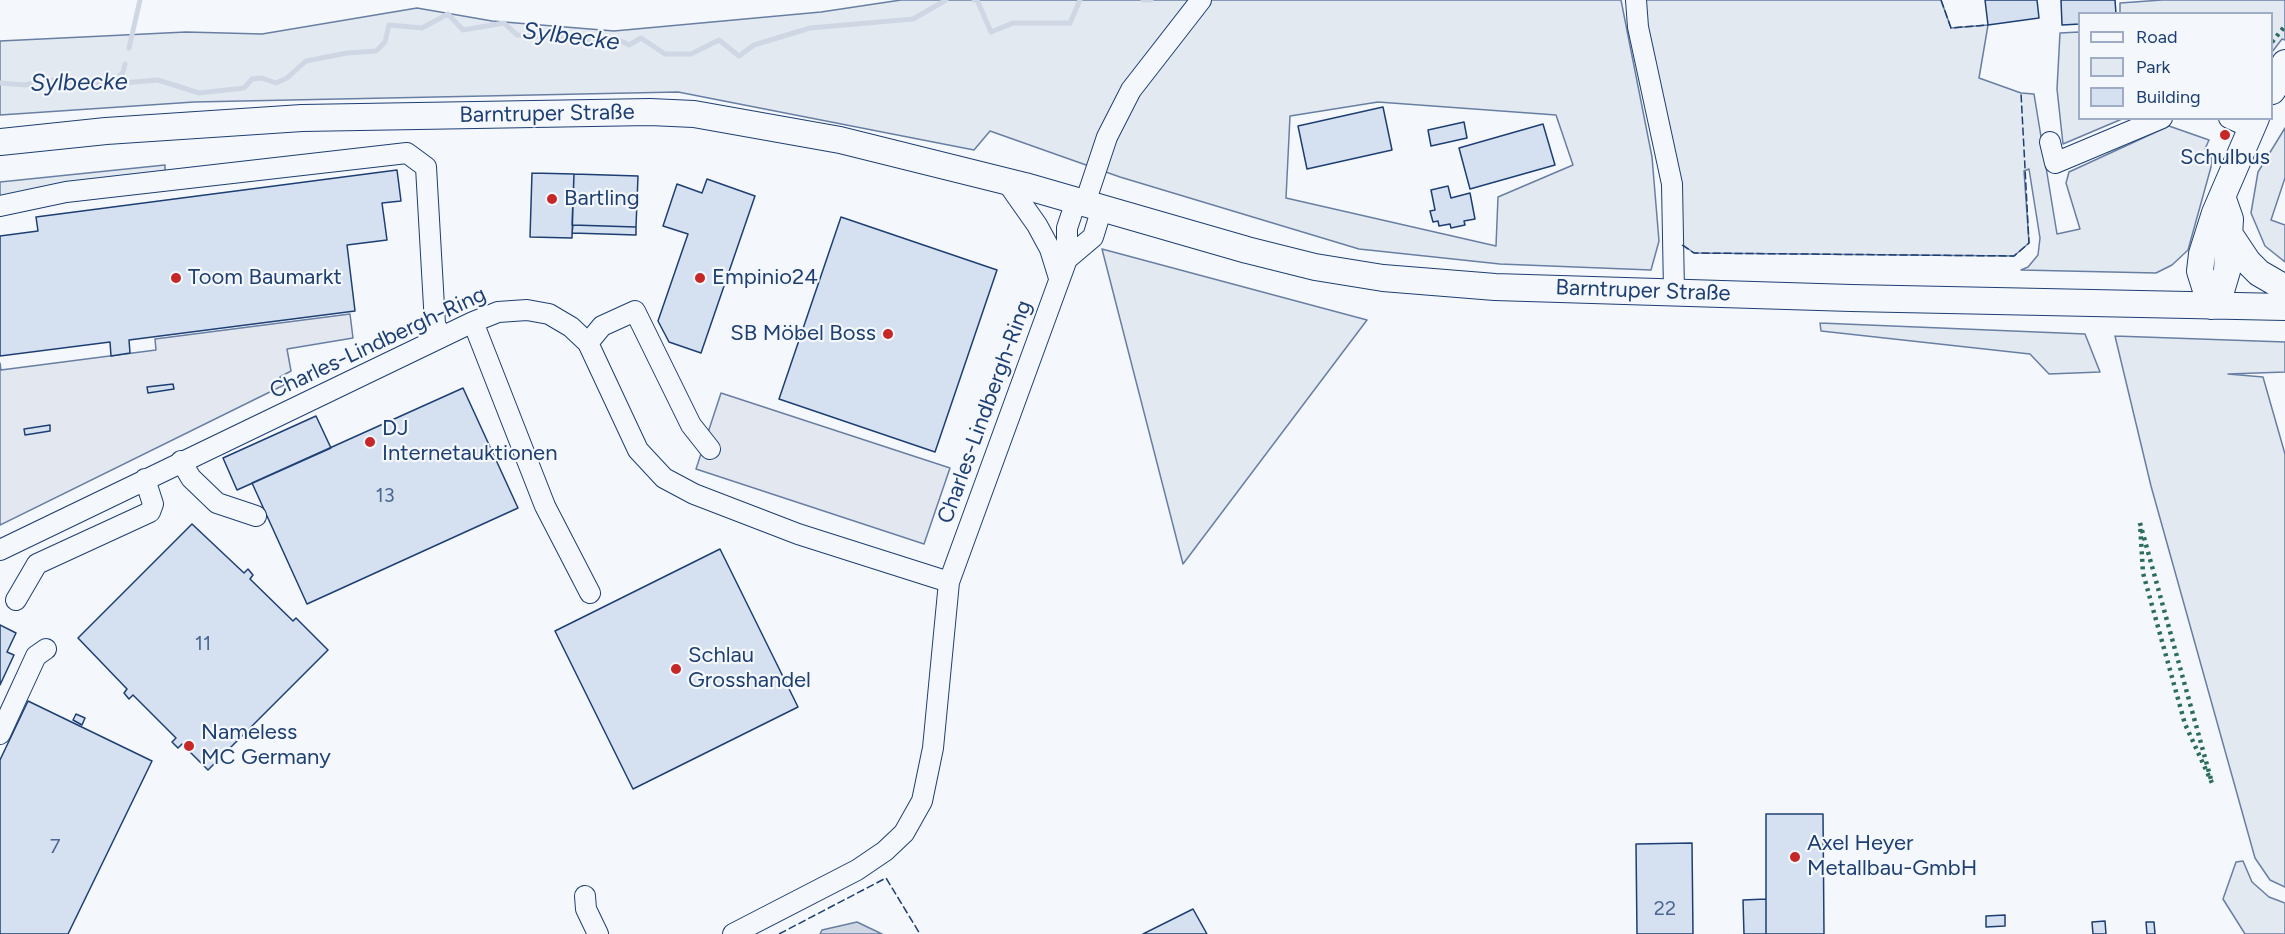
<!DOCTYPE html>
<html>
<head>
<meta charset="utf-8">
<style>
  body { margin:0 }
  #map { position:relative; width:2285px; height:934px; overflow:hidden; background:#f4f7fb; font-family:Figtree,sans-serif }
  canvas { display:block }
  .legend { position:absolute; left:2078px; top:12px; width:195px; height:108px; box-sizing:border-box; background:#f4f7fb; border:2px solid #9eadc5; margin:0; padding:8px 10px; list-style:none; font-size:18px; color:#1d3f73 }
  .legend li { display:flex; align-items:center; gap:12px; height:30px }
  .legend b { width:30px; border:2px solid #9eadc5 }
</style>
</head>
<body>
<div id="map">
<canvas width="2285" height="934"></canvas>
<ul class="legend">
<li><b style="height:8px;background:#f4f7fb"></b>Road</li>
<li><b style="height:16px;background:#e3e9f0"></b>Park</li>
<li><b style="height:16px;background:#d5e0f0"></b>Building</li>
</ul>
</div>
<script>
const g = document.querySelector('canvas').getContext('2d');
g.lineJoin = 'round';
function paint(path, color) { g.fillStyle = color; g.fill(path, 'evenodd'); }
const poly = rows => new Path2D(rows.map(r => 'M' + r).join(''));
function strokePath(path, color, width, dash) { g.strokeStyle = color; g.lineWidth = width; g.lineCap = dash ? 'butt' : 'round'; g.setLineDash(dash || []); g.stroke(path); }
function write(font, color, halo, rows, align = 'center') {
  g.font = font + ' Figtree,sans-serif'; g.lineWidth = 4.5; g.setLineDash([]); g.textBaseline = 'middle'; g.strokeStyle = halo; g.fillStyle = color; for (const [text, x, y, turn = 0] of rows) {
    g.save(); g.translate(x, y); g.rotate((+turn || 0) * Math.PI / 180); g.textAlign = isNaN(turn) ? turn : align; if (halo) g.strokeText(text, 0, 0); g.fillText(text, 0, 0); g.restore();
  }
}
const green = poly([
  [901,0,1621,0,1652,157,1659,241,1651,270,1500,264,1359,249,1120,177,990,131,974,150,678,92,194,102,0,115,0,41,186,32,262,34,417,8,492,21,614,31,821,12,901,0],
  [1378,102,1556,115,1573,165,1498,197,1496,246,1286,198,1290,116,1378,102],
  [1643,0,1941,0,1951,28,1988,25,1979,78,2021,93,2034,94,2057,234,2080,229,2066,183,2069,172,2169,126,2209,140,2205,149,2211,156,2211,167,2188,250,2172,265,2156,273,2021,270,2028,267,2038,255,2040,238,2029,169,2024,171,2029,243,2014,256,1694,253,1683,245,1649,58,1643,0],
  [2162,0,2285,0,2285,40,2282,39,2272,52,2272,14,2120,13,2120,3,2162,0],
  [2079,32,2080,118,2122,119,2063,144,2057,89,2060,33,2079,32],
  [2285,128,2285,178,2271,220,2285,225,2285,262,2265,246,2251,213,2258,172,2285,128],
  [165,165,165,174,0,201,0,182,165,165],
  [1102,249,1367,320,1183,564,1102,249],
  [1820,323,2085,334,2100,372,2049,374,2030,354,1821,331,1820,323],
  [2115,336,2285,342,2285,372,2228,374,2263,377,2285,454,2285,887,2270,880,2255,858,2151,486,2115,336],
  [2243,861,2252,882,2269,897,2285,903,2285,934,2245,934,2223,899,2236,862,2243,861]
]);
paint(green, '#e3e9f0');
strokePath(green, '#687fa3', 1.5);
const parking = poly([
  [350,314,353,338,287,349,291,371,280,377,284,385,0,525,0,363,1,370,156,350,155,339,350,314],
  [721,393,950,468,924,544,696,469,721,393]
]);
paint(parking, '#e3e8f0');
strokePath(parking, '#687fa3', 1.5);
const water = poly([
  [857,922,882,934,820,934,822,930,857,922]
]);
paint(water, '#cfd7e4');
strokePath(water, '#687fa3', 1.5);
strokePath(poly([
  [974,0,977,0,991,32,1013,23,1070,23,1080,0],
  [1143,0,1151,0],
  [129,48,140,0],
  [0,83,25,85,47,80,112,84,158,80,199,93,244,88,252,79,262,78,276,83,287,78,306,61,347,53,376,51,385,42,389,25,422,28,448,14,463,30,504,23,517,35,599,41,615,38,629,45,641,38,665,54,691,54,719,40,739,56,754,45,810,28,913,19,946,0],
  [112,84,123,72,125,64]
]), '#cfd7e4', 5);
const building = poly([
  [1985,0,2037,0,2039,18,1988,25,1985,0],
  [2061,0,2115,0,2116,14,2080,14,2080,24,2062,25,2061,0],
  [1383,107,1392,150,1307,169,1298,126,1383,107],
  [1464,122,1467,138,1431,146,1428,130,1464,122],
  [1543,124,1555,165,1470,189,1459,148,1543,124],
  [397,170,401,201,382,203,387,240,347,245,355,311,129,340,130,353,111,356,110,342,0,356,0,236,38,231,36,217,397,170],
  [532,173,574,174,572,238,530,237,532,173],
  [574,174,638,176,636,227,572,225,574,174],
  [707,179,755,196,701,353,669,342,658,321,688,234,663,226,677,184,702,193,707,179],
  [1448,186,1451,198,1470,193,1475,219,1464,221,1465,225,1451,228,1450,224,1439,226,1438,221,1433,222,1430,211,1435,210,1431,190,1448,186],
  [841,217,997,270,935,452,779,399,841,217],
  [573,225,636,227,636,235,572,233,573,225],
  [173,384,174,389,148,393,147,387,173,384],
  [463,388,518,508,307,604,252,483,463,388],
  [316,416,331,448,237,490,223,458,316,416],
  [50,425,50,431,25,435,24,429,50,425],
  [192,524,244,573,248,569,253,575,250,579,293,621,296,618,328,650,208,770,182,744,178,748,172,742,176,738,133,695,129,699,124,693,127,689,78,638,192,524],
  [720,549,798,707,633,789,555,631,720,549],
  [0,625,16,633,7,652,14,655,0,685,0,625],
  [28,701,152,761,68,934,0,934,0,760,28,701],
  [76,714,85,718,82,725,73,720,76,714],
  [1766,814,1823,814,1824,934,1766,934,1766,814],
  [1692,843,1693,934,1637,934,1636,844,1692,843],
  [1766,899,1766,934,1744,934,1743,900,1766,899],
  [1193,909,1207,934,1143,934,1193,909],
  [2005,915,2005,926,1986,927,1986,916,2005,915],
  [2105,921,2106,934,2093,934,2092,922,2105,921],
  [2146,922,2154,922,2155,934,2147,934,2146,922]
]);
paint(building, '#d5e0f0');
strokePath(building, '#1d3f73', 1.5);
const minor = poly([
  [1636,0,1638,27,1672,184,1674,291],
  [2229,118,2251,128],
  [2050,142,2055,163,2162,118],
  [1006,181,1037,225,1050,249,1059,278],
  [1085,203,1107,137,1131,90,1201,0],
  [0,206,66,192,407,153,426,167,435,324,441,337],
  [1067,259,1093,237,1102,208],
  [473,322,545,506,590,593],
  [588,343,602,326,635,311,691,425,710,449],
  [181,461,191,478,217,503,256,516],
  [0,550,473,322,498,312,527,310,549,314,571,327,588,343,638,450,664,478,694,494,798,534,949,582],
  [16,600,37,564,150,512,153,504,145,479],
  [0,734,36,656,46,649],
  [585,896,586,909,598,934],
  [733,934,857,870,885,851,904,833,922,801,933,748,949,582,1067,259,1067,228,1076,201]
]);
const major = poly([
  [2272,91,2281,77,2285,63],
  [0,142,106,131,302,118,650,112,694,114,840,140,1025,186,1247,250,1315,267,1383,278,1495,287,1851,298,2285,307],
  [2230,235,2248,262,2259,273,2285,288],
  [2211,306,2200,271,2202,254,2215,213,2256,118],
  [2211,306,2221,291,2227,271,2230,219,2223,199]
]);
strokePath(minor, '#1d3f73', 22);
strokePath(major, '#1d3f73', 28);
strokePath(minor, '#f4f7fb', 20);
strokePath(major, '#f4f7fb', 26);
strokePath(poly([
  [2272,42,2285,26],
  [2140,523,2212,783,2185,724,2143,573,2140,523]
]), '#2c6c60', 4.5, [3, 4.5]);
strokePath(poly([
  [1941,0,1951,28,1988,25],
  [1682,245,1694,253,2014,256,2029,243,2021,93],
  [779,934,886,878,920,934]
]), '#1d3f73', 1.5, [8, 3]);
for (const [x, y, r, color] of [
  [2225,135,6,"#c62828"],
  [552,199,6,"#c62828"],
  [176,278,6,"#c62828"],
  [700,278,6,"#c62828"],
  [888,334,6,"#c62828"],
  [370,442,6,"#c62828"],
  [676,669,6,"#c62828"],
  [189,746,6,"#c62828"],
  [1795,857,6,"#c62828"]
]) { const dot = new Path2D(); dot.arc(x, y, r, 0, 2 * Math.PI); g.fillStyle = color; g.fill(dot); strokePath(dot, '#f4f7fb', 2); }
write('20px', '#4b6792', null, [
  ["13",385,496],
  ["11",203,644],
  ["7",55,847],
  ["22",1665,909]
]);
write('22px', '#1d3f73', '#f4f7fb', [
  ["Barntruper Straße",547,114,-1],
  ["Barntruper Straße",1643,291,2],
  ["Charles-Lindbergh-Ring",378,343,-25],
  ["Charles-Lindbergh-Ring",985,412,-70]
]);
write('22px', '#1d3f73', '#f4f7fb', [
  ["Schulbus",2225,158,"center"],
  ["Bartling",564,199],
  ["Toom Baumarkt",188,278],
  ["Empinio24",712,278],
  ["SB Möbel Boss",876,334,"right"],
  ["DJ",382,429],
  ["Internetauktionen",382,454],
  ["Schlau",688,656],
  ["Grosshandel",688,681],
  ["Nameless",201,733],
  ["MC Germany",201,758],
  ["Axel Heyer",1807,844],
  ["Metallbau-GmbH",1807,869]
], 'left');
write('italic 24px', '#1d3f73', '#f4f7fb', [
  ["Sylbecke",571,37,7],
  ["Sylbecke",79,83,-1]
]);
</script>
</body>
</html>
